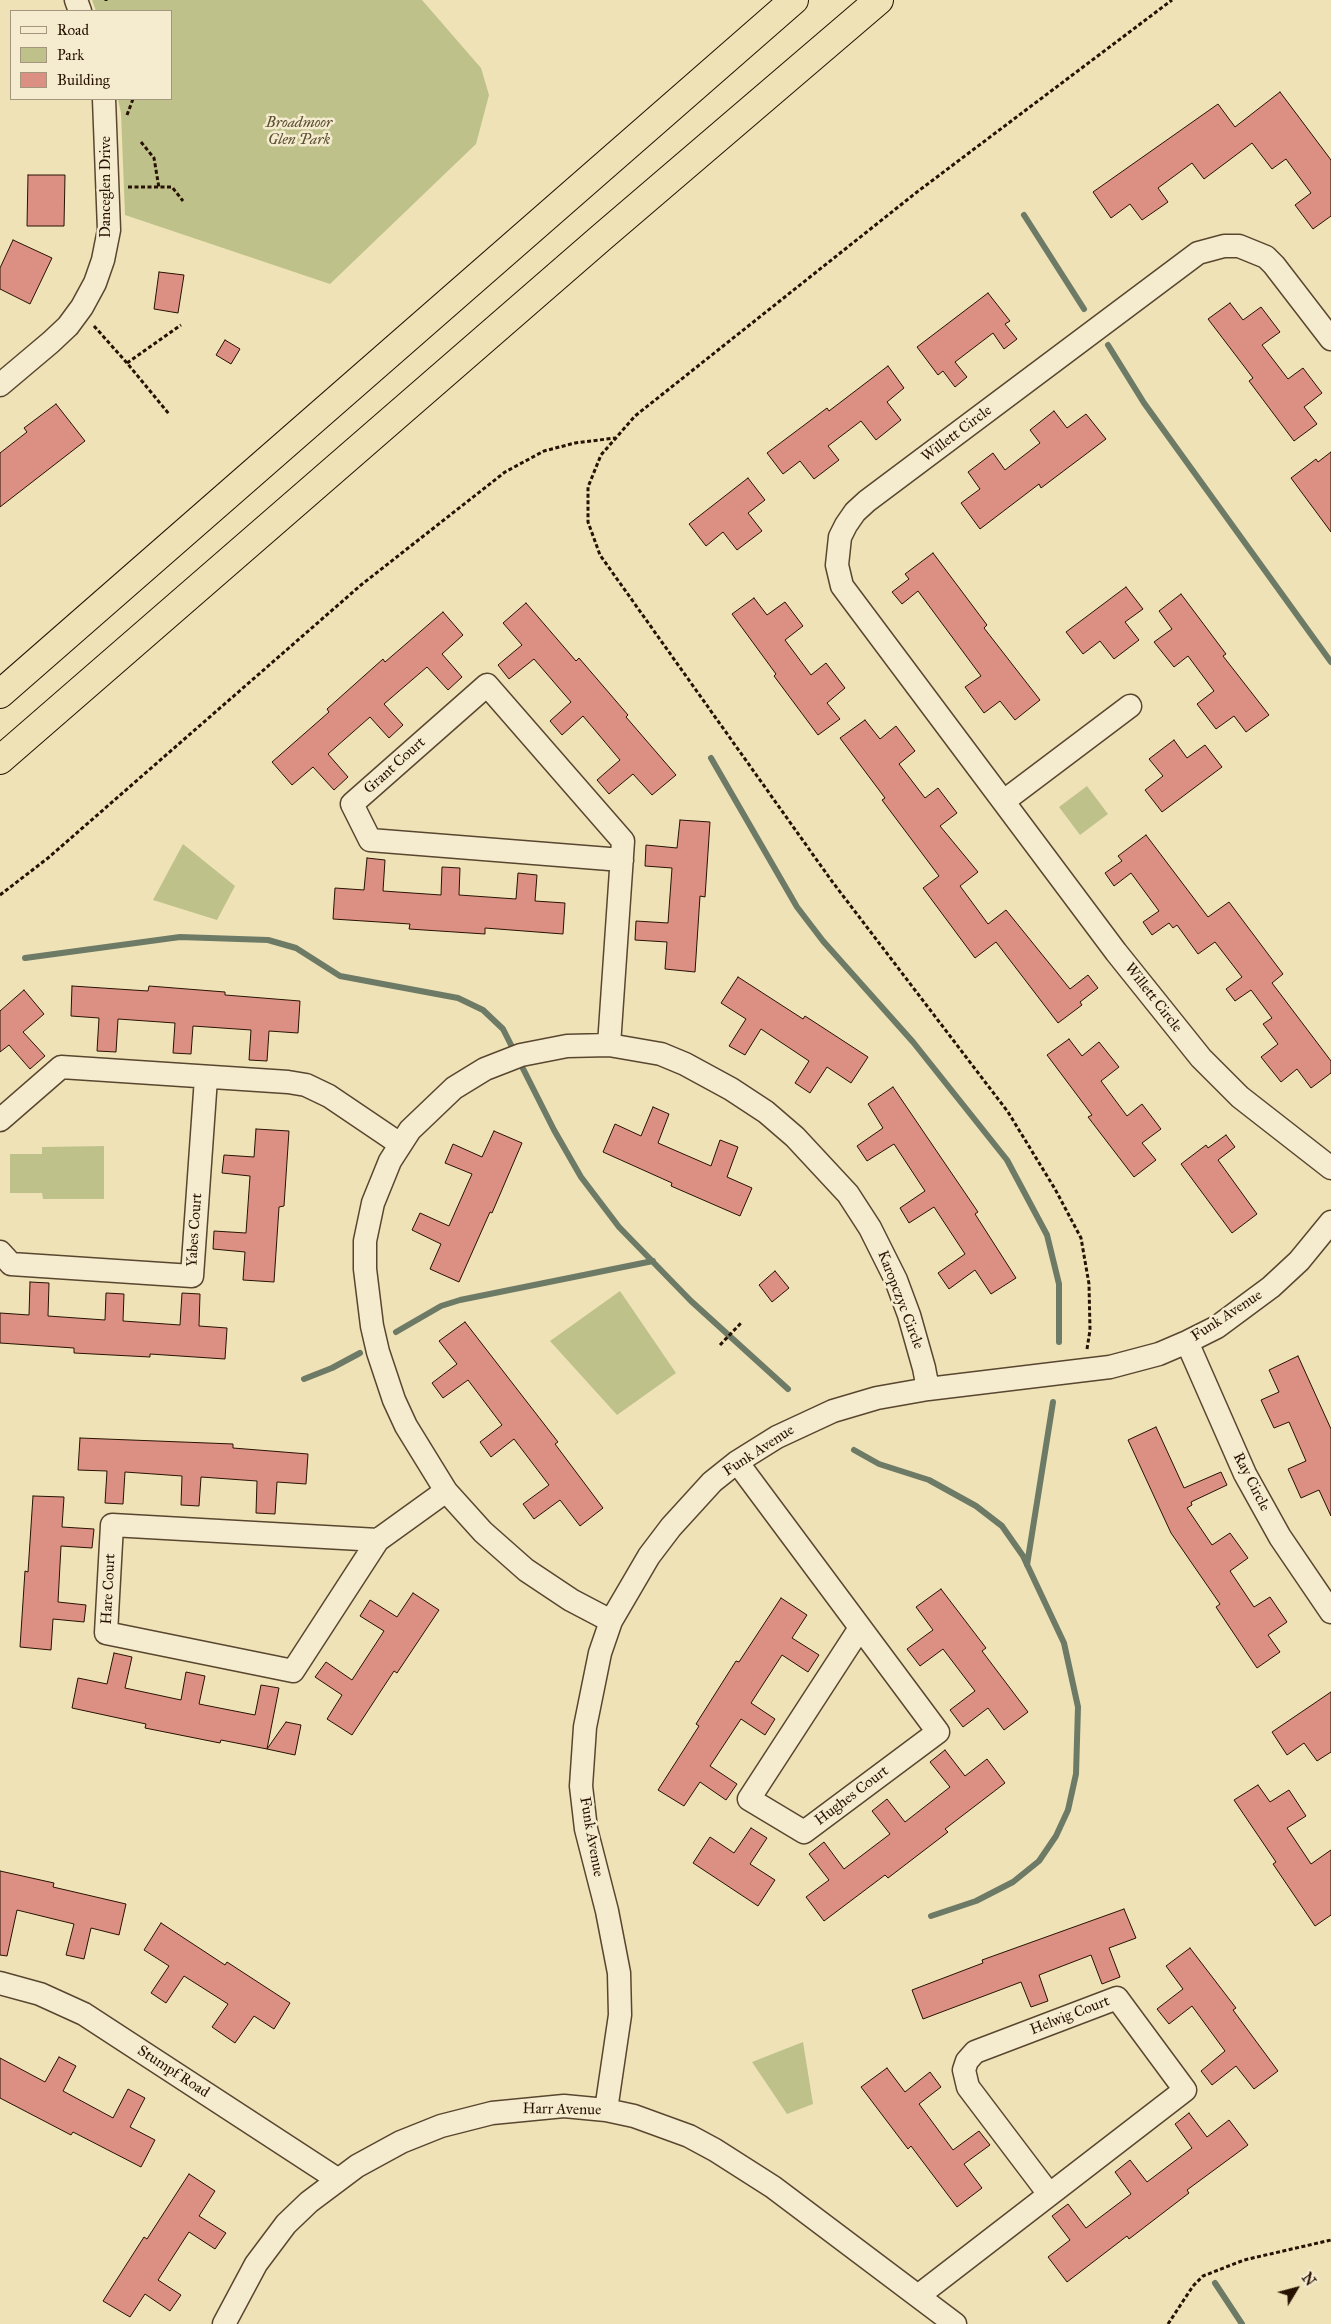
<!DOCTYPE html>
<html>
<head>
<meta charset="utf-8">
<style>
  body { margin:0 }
  #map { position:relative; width:1331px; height:2324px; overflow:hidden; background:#efe2b7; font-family:"IM FELL Great Primer",serif }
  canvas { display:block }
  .legend { position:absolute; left:10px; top:10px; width:162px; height:90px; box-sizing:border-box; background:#f5ecd0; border:1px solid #a3957e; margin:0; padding:6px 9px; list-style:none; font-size:15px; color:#271202 }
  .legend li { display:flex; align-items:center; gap:10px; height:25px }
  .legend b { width:25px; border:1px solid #a3957e }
  .north { position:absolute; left:1271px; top:2264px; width:50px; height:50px; -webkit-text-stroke:4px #f5ecd0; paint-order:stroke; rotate:53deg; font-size:14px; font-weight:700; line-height:20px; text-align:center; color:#271202 }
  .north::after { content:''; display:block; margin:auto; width:18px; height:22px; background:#271202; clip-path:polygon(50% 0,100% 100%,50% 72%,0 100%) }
</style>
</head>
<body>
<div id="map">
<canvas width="1331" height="2324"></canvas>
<ul class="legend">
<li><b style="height:6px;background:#f5ecd0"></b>Road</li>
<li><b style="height:14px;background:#bec28a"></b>Park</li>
<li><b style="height:14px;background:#dc8f83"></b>Building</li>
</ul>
<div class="north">N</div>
</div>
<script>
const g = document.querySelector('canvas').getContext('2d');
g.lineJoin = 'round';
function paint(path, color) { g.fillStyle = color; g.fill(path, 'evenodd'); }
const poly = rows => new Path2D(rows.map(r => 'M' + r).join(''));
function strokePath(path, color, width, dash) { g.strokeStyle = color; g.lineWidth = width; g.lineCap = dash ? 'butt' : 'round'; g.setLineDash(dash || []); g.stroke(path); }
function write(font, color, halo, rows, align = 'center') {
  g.font = font + ' "IM FELL Great Primer",serif'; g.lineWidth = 5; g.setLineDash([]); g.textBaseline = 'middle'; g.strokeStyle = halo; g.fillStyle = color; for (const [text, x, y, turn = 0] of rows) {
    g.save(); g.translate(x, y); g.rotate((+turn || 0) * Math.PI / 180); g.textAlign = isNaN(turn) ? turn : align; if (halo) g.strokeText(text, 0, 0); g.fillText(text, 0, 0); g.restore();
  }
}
paint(poly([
  [92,0,422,0,481,68,489,95,476,144,330,284,125,215,121,113,118,99,171,99,171,11,96,11],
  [1087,786,1108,814,1080,835,1059,807],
  [183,844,235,886,217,920,153,900],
  [104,1146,104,1199,43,1199,42,1193,10,1193,10,1154,42,1154,42,1147],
  [620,1291,676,1373,617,1415,550,1341],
  [803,2042,813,2104,787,2114,752,2062]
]), '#bec28a');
strokePath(poly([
  [1024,215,1084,309],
  [1108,345,1144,403,1331,662],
  [711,758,797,907,823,941,913,1042,1007,1160,1047,1235,1059,1284,1059,1342],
  [25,958,180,937,268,940,296,948,340,976,458,998,483,1010,503,1029,554,1130,581,1177,619,1227,691,1301,788,1389],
  [396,1332,441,1306,460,1300,653,1261],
  [304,1379,332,1368,360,1353],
  [854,1450,879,1464,929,1480,976,1506,1002,1526,1023,1556,1064,1643,1078,1707,1076,1774,1068,1810,1056,1836,1039,1861,1013,1882,976,1901,931,1916],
  [1027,1565,1053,1402],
  [1215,2283,1242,2324]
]), '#6d7a66', 6);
const building = poly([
  [1280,92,1331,160,1331,216,1313,229,1295,205,1311,193,1286,159,1272,169,1252,143,1204,179,1192,163,1158,188,1168,202,1142,220,1130,204,1111,218,1093,192,1218,104,1235,127,1280,92],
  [28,175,65,175,64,226,27,226,28,175],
  [13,240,52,258,30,304,0,289,0,268,13,240],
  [159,272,184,275,178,313,154,309,159,272],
  [988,293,1010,321,1005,324,1017,339,1004,349,993,333,955,362,967,377,955,387,943,371,938,375,917,347,988,293],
  [1230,303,1243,320,1261,307,1280,332,1262,345,1288,379,1303,368,1322,393,1304,407,1317,424,1294,441,1249,381,1253,378,1208,319,1230,303],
  [225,340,240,349,231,364,216,355,225,340],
  [888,366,904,388,887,402,901,420,876,440,861,421,828,446,839,460,814,479,800,461,783,474,767,453,827,408,829,411,888,366],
  [56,404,85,441,0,507,0,453,27,432,24,428,56,404],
  [1054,411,1067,428,1086,414,1106,439,1041,488,1039,484,980,529,961,503,980,489,968,472,993,453,1005,470,1040,443,1030,430,1054,411],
  [1331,452,1331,532,1291,478,1316,459,1318,462,1331,452],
  [748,478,765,500,748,513,762,531,737,550,723,532,706,546,689,524,748,478],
  [933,553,987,625,984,628,1040,700,1015,720,1000,701,984,713,965,687,981,676,918,591,902,604,892,592,909,579,905,574,933,553],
  [1126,587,1143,609,1125,622,1139,640,1114,659,1100,641,1083,654,1066,632,1126,587],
  [1181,594,1226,654,1223,656,1269,715,1246,732,1234,716,1216,729,1197,704,1214,691,1188,656,1174,667,1154,642,1172,629,1159,611,1181,594],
  [754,598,767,615,785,602,803,626,785,640,811,675,826,663,845,688,827,703,840,719,818,735,774,676,776,674,732,614,754,598],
  [526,603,576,661,579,658,628,715,626,717,676,775,652,795,633,774,609,794,597,780,620,760,583,716,562,735,550,721,571,702,534,659,509,679,498,665,522,645,503,623,526,603],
  [443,612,463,635,442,654,462,677,448,690,427,667,384,704,403,725,389,738,370,717,328,754,348,777,334,790,313,767,292,785,272,762,329,712,327,709,383,659,385,662,443,612],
  [865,720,880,739,896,726,915,751,899,764,925,798,938,788,957,813,940,826,978,872,960,886,988,924,1006,910,1070,989,1088,975,1098,988,1080,1002,1082,1005,1058,1023,996,942,975,958,923,888,939,876,882,800,885,798,840,738,865,720],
  [1174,740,1187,758,1205,745,1222,767,1162,812,1145,790,1163,776,1149,759,1174,740],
  [680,820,710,822,705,897,700,896,695,972,665,969,667,942,635,940,636,921,668,923,672,868,645,866,646,845,677,848,680,820],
  [1146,835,1208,917,1229,902,1283,974,1272,983,1331,1061,1331,1073,1311,1088,1297,1069,1281,1082,1261,1057,1278,1044,1263,1024,1272,1018,1251,990,1235,1001,1226,989,1242,977,1215,942,1198,954,1177,925,1173,928,1169,923,1152,935,1143,922,1159,911,1131,873,1114,886,1105,873,1122,861,1118,856,1146,835],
  [367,858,385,860,383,891,441,895,442,867,460,868,459,895,516,899,518,873,537,875,535,901,565,903,563,934,485,928,485,934,409,929,410,924,333,919,335,888,364,890,367,858],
  [738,977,803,1019,805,1016,868,1057,851,1083,827,1067,810,1093,795,1083,809,1061,761,1029,745,1055,729,1046,746,1019,721,1003,738,977],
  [72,986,148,991,149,986,225,992,225,995,300,1001,298,1033,269,1031,267,1061,249,1060,251,1030,193,1026,191,1054,173,1053,175,1023,118,1019,116,1052,97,1051,99,1018,71,1016,72,986],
  [24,990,44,1014,23,1032,45,1056,30,1069,9,1045,0,1052,0,1011,24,990],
  [1069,1039,1082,1056,1099,1042,1119,1067,1101,1081,1127,1116,1142,1104,1161,1129,1142,1143,1156,1160,1134,1177,1088,1117,1092,1115,1047,1055,1069,1039],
  [893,1087,978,1212,975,1214,1016,1278,991,1294,975,1270,949,1289,938,1273,965,1254,934,1207,909,1223,900,1208,925,1191,894,1144,867,1161,857,1146,883,1128,868,1104,893,1087],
  [653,1107,669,1114,658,1143,711,1166,720,1140,738,1147,727,1177,752,1188,740,1216,671,1186,672,1183,603,1152,615,1124,641,1136,653,1107],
  [256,1129,289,1131,284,1206,279,1207,274,1282,243,1280,245,1252,213,1249,214,1231,246,1233,250,1176,222,1173,224,1155,254,1157,256,1129],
  [494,1131,522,1143,492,1213,490,1212,459,1282,430,1269,441,1244,412,1230,420,1213,449,1226,472,1174,445,1163,453,1144,482,1157,494,1131],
  [1226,1135,1235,1147,1218,1160,1257,1214,1232,1233,1181,1164,1206,1145,1208,1148,1226,1135],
  [775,1271,789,1288,772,1302,759,1285,775,1271],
  [30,1282,49,1283,48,1316,105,1320,106,1293,124,1294,123,1321,180,1325,182,1293,200,1294,199,1326,227,1328,225,1359,150,1354,150,1357,74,1353,74,1348,0,1343,0,1313,29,1315,30,1282],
  [465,1322,558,1442,555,1444,603,1508,580,1526,560,1500,534,1519,523,1504,549,1485,514,1439,491,1457,480,1442,502,1425,468,1380,443,1398,432,1383,457,1364,439,1341,465,1322],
  [1298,1356,1331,1429,1331,1516,1319,1490,1301,1498,1288,1469,1306,1461,1289,1422,1274,1428,1261,1400,1279,1392,1269,1370,1298,1356],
  [1156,1427,1184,1488,1221,1472,1227,1485,1191,1502,1192,1505,1187,1508,1212,1545,1230,1533,1248,1558,1230,1571,1254,1607,1270,1597,1287,1622,1268,1635,1280,1652,1257,1668,1216,1607,1220,1604,1171,1533,1128,1440,1156,1427],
  [80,1438,233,1444,233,1448,308,1454,306,1484,277,1482,275,1514,256,1513,257,1481,201,1477,199,1506,181,1505,182,1476,125,1472,123,1504,105,1503,107,1471,78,1470,80,1438],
  [33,1496,64,1497,62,1527,94,1529,92,1548,61,1546,58,1602,86,1605,84,1622,53,1619,51,1650,20,1647,25,1571,28,1572,33,1496],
  [941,1589,986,1648,982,1651,1028,1712,1004,1730,988,1708,963,1727,950,1710,975,1691,943,1649,920,1666,907,1649,933,1630,916,1607,941,1589],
  [413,1593,439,1610,397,1673,394,1671,352,1735,327,1719,342,1695,315,1677,326,1662,352,1680,384,1631,360,1616,370,1600,397,1617,413,1593],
  [781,1598,807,1615,792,1638,819,1655,808,1672,782,1655,751,1703,775,1719,765,1735,741,1719,710,1766,737,1784,726,1800,700,1782,684,1806,658,1790,699,1726,696,1724,736,1661,739,1662,781,1598],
  [114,1653,132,1657,125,1688,181,1700,186,1672,205,1676,199,1704,255,1715,261,1685,279,1688,267,1749,221,1740,220,1743,145,1728,146,1724,72,1708,78,1678,107,1684,114,1653],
  [1331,1692,1331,1752,1317,1761,1304,1743,1287,1755,1272,1732,1331,1692],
  [286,1722,301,1725,295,1755,267,1749,286,1722],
  [945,1750,965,1776,987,1759,1005,1783,945,1829,948,1832,888,1878,885,1875,824,1921,806,1897,829,1880,809,1854,824,1842,844,1869,890,1834,872,1811,887,1799,905,1822,950,1787,930,1762,945,1750],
  [1258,1785,1270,1802,1289,1790,1306,1816,1287,1828,1311,1864,1331,1850,1331,1915,1315,1926,1273,1864,1276,1862,1234,1800,1258,1785],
  [751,1828,767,1838,750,1864,775,1880,758,1906,693,1863,710,1837,734,1853,751,1828],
  [0,1871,54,1883,53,1887,126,1904,119,1935,91,1928,84,1959,66,1955,74,1924,17,1910,7,1956,0,1955,0,1871],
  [1124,1909,1136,1938,1109,1948,1120,1977,1102,1984,1091,1955,1039,1975,1048,2001,1031,2007,1021,1982,923,2019,912,1990,983,1963,982,1960,1124,1909],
  [161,1923,225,1965,227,1962,290,2003,274,2029,254,2016,235,2043,212,2027,228,2004,184,1976,166,2003,151,1993,169,1966,144,1950,161,1923],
  [1190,1948,1236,2008,1233,2010,1278,2071,1254,2089,1236,2066,1212,2085,1201,2071,1225,2051,1192,2006,1169,2024,1157,2009,1183,1989,1166,1966,1190,1948],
  [59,2057,76,2066,63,2091,113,2118,128,2089,145,2098,130,2127,155,2140,141,2167,73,2132,71,2135,0,2098,0,2058,45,2082,59,2057],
  [887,2068,905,2092,930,2072,941,2087,919,2104,953,2150,979,2131,990,2145,964,2164,982,2188,957,2207,911,2146,908,2149,861,2087,887,2068],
  [1189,2113,1207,2137,1229,2120,1248,2145,1187,2190,1189,2193,1129,2239,1127,2236,1067,2282,1048,2257,1070,2240,1052,2216,1068,2204,1086,2228,1131,2194,1115,2172,1130,2160,1147,2182,1192,2148,1175,2124,1189,2113],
  [189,2174,215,2191,199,2216,226,2233,215,2249,189,2232,158,2280,181,2295,170,2311,145,2294,130,2317,103,2301,144,2237,147,2239,189,2174]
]);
paint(building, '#dc8f83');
strokePath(building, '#271202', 1);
const minor = poly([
  [76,0,80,11],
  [1331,339,1274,265,1266,257,1239,246,1224,246,1198,253,867,501,855,512,846,525,840,537,837,565,842,586,1116,952,1201,1058,1240,1097,1331,1168],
  [0,385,51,342,68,326,82,307,95,283,103,260,109,230,104,99],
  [1004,801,1130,706],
  [609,1045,623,841,487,685,352,804,370,840,622,860],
  [0,1120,61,1067,288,1082,306,1085,329,1096,400,1144],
  [0,1252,11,1264,192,1276,206,1078],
  [1187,1342,1245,1474,1280,1537,1331,1612],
  [737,1462,938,1732,804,1832,749,1799,860,1628],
  [378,1540,293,1671,106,1633,112,1525,378,1540,446,1491],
  [611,1621,571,1600,526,1570,483,1532,446,1491,406,1426,394,1400,378,1352,372,1326,365,1269,365,1241,373,1203,390,1161,410,1130,454,1088,485,1069,521,1055,567,1046,609,1045,661,1054,685,1064,731,1089,766,1112,795,1137,848,1194,870,1228,896,1280,909,1315,924,1368,928,1389],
  [0,1983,40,1994,84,2014,337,2179],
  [606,2110,620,2015,619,1973,607,1911,586,1829,581,1786,585,1727,600,1653,611,1621,649,1556,671,1527,712,1482,737,1462,777,1437,833,1411,877,1398,928,1389,1110,1367,1159,1354,1187,1342,1217,1327,1271,1287,1299,1261,1331,1222],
  [918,2296,1185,2090,1117,1998,975,2052,967,2061,964,2070,968,2087,1049,2194],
  [224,2324,256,2264,286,2224,309,2202,357,2166,401,2142,441,2126,492,2113,564,2106,606,2110,634,2116,689,2136,715,2150,773,2187,955,2324]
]);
const motorway = poly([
  [0,694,794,0],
  [0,760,602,237,879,0]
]);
strokePath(minor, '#59462f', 25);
strokePath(motorway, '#271202', 30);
strokePath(poly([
  [106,1,106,0],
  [127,115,133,99],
  [141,142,154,158,159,188],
  [128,187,172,187,183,201],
  [94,326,127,363,169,414],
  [127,363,181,325],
  [0,895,48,858,361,585,505,472,544,451,575,443,615,438],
  [720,1345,741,1323],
  [1087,1349,1090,1330,1089,1284,1081,1238,1055,1189,1008,1112,831,880,600,555,588,522,588,487,601,455,635,416,917,192,1172,0],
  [1168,2324,1193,2286,1203,2276,1244,2260,1331,2240]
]), '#271202', 3, [4, 2.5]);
strokePath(minor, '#f5ecd0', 22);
strokePath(motorway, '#efe2b7', 28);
write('italic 15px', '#5c5032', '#f5ecd0', [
  ["Broadmoor",299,123],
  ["Glen Park",299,140]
]);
write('15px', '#271202', '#f5ecd0', [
  ["Danceglen Drive",106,187,-90],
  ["Willett Circle",957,434,-37],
  ["Grant Court",395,766,-42],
  ["Willett Circle",1153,998,52],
  ["Yabes Court",195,1230,-86],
  ["Karopczyc Circle",900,1300,69],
  ["Funk Avenue",1227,1316,-33],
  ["Funk Avenue",759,1451,-33],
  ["Ray Circle",1251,1482,63],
  ["Hare Court",109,1589,-87],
  ["Hughes Court",852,1796,-37],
  ["Funk Avenue",591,1837,80],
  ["Helwig Court",1070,2016,-21],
  ["Stumpf Road",173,2072,33],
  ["Harr Avenue",562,2110,1]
]);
</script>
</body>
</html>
